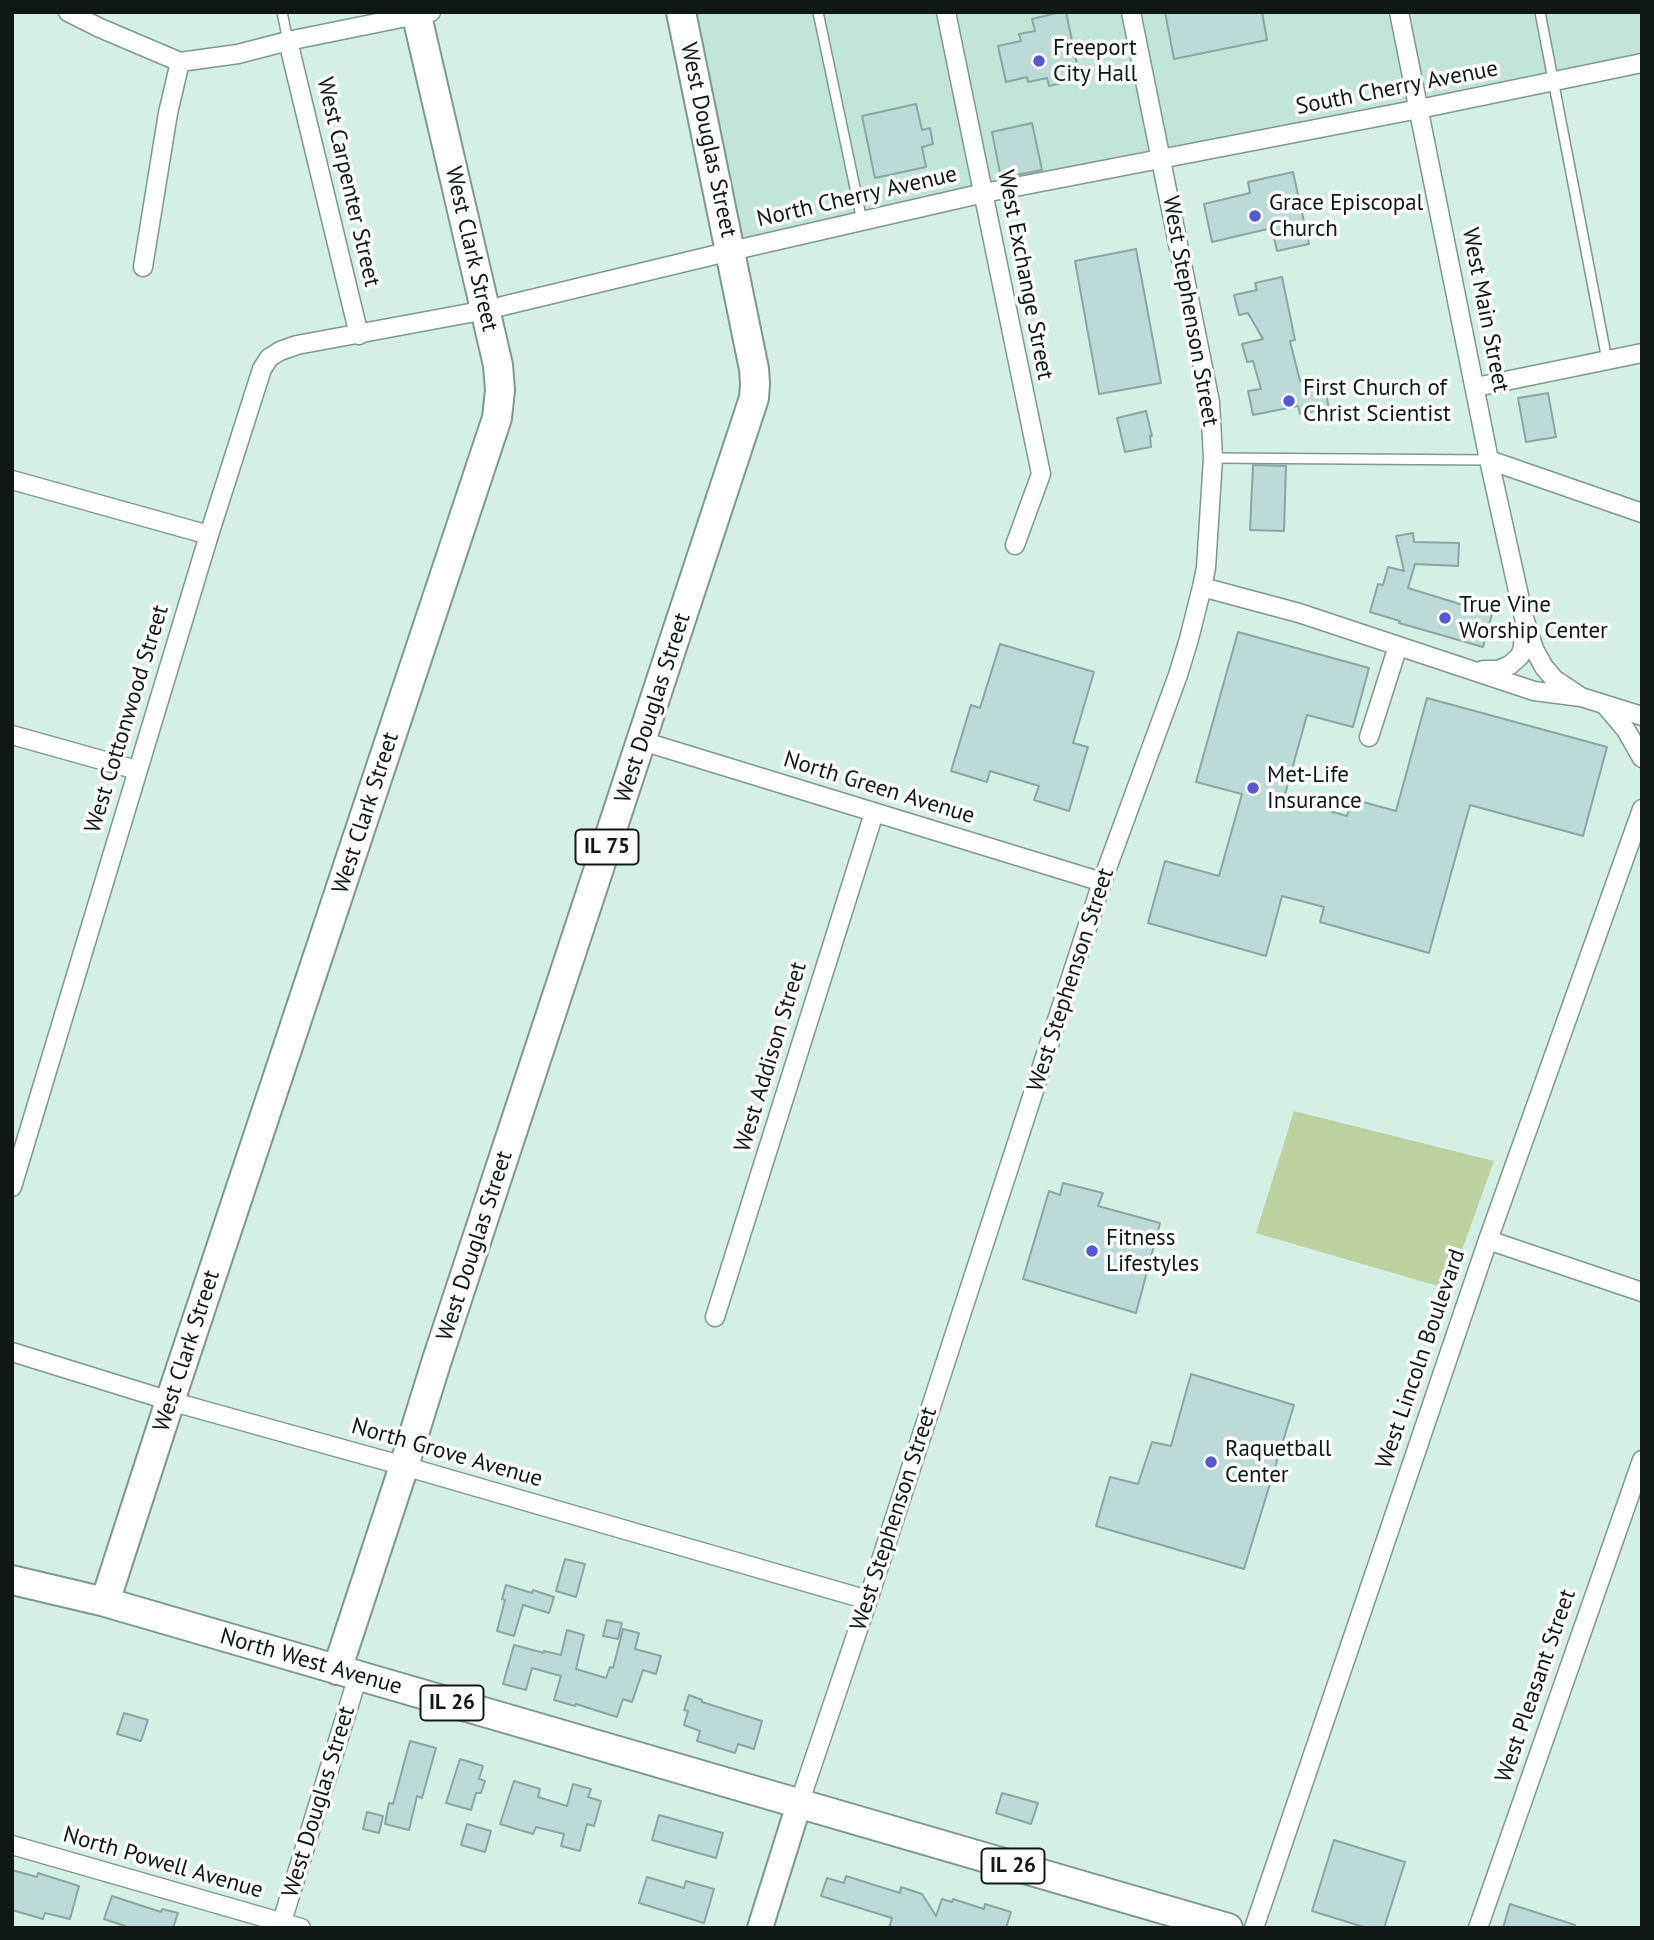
<!DOCTYPE html>
<html>
<head>
<meta charset="utf-8">
<style>
  body { margin:0 }
  #map { position:relative; width:1654px; height:1940px; overflow:hidden; background:#d4efe3; font-family:"PT Sans",sans-serif }
  canvas { display:block }
  .frame { position:absolute; inset:0; border:14px solid #0f1814; pointer-events:none }
</style>
</head>
<body>
<div id="map">
<canvas width="1654" height="1940"></canvas>
<div class="frame"></div>
</div>
<script>
const g = document.querySelector('canvas').getContext('2d');
g.lineJoin = 'round';
function paint(path, color) { g.fillStyle = color; g.fill(path, 'evenodd'); }
const poly = rows => new Path2D(rows.map(r => 'M' + r).join(''));
function strokePath(path, color, width, dash) { g.strokeStyle = color; g.lineWidth = width; g.lineCap = dash ? 'butt' : 'round'; g.setLineDash(dash || []); g.stroke(path); }
function write(font, color, halo, rows, align = 'center') {
  g.font = font + ' "PT Sans",sans-serif'; g.lineWidth = 7; g.setLineDash([]); g.textBaseline = 'middle'; g.strokeStyle = halo; g.fillStyle = color; for (const [text, x, y, turn = 0] of rows) {
    g.save(); g.translate(x, y); g.rotate((+turn || 0) * Math.PI / 180); g.textAlign = isNaN(turn) ? turn : align; if (halo) g.strokeText(text, 0, 0); g.fillText(text, 0, 0); g.restore();
  }
}
paint(poly([
  [681,12,1642,12,1642,63,731,251]
]), '#c1e5d6');
paint(poly([
  [1294,1111,1494,1161,1448,1289,1256,1233]
]), '#bdd09f');
const building = poly([
  [1061,12,1066,12,1080,79,1049,86,1047,78,1028,82,1027,77,1006,82,998,46,1021,41,1019,34,1035,31,1032,19,1061,12],
  [1165,12,1262,12,1267,40,1174,59,1165,12],
  [916,104,922,130,930,128,933,144,922,147,926,167,875,178,862,116,916,104],
  [1032,123,1042,170,1001,178,992,132,1032,123],
  [1293,172,1309,244,1277,251,1272,228,1212,242,1204,204,1250,193,1248,182,1293,172],
  [1136,249,1161,383,1099,394,1075,261,1136,249],
  [1282,277,1295,340,1290,341,1300,381,1316,378,1320,395,1326,394,1329,408,1300,414,1298,406,1253,415,1248,391,1261,389,1253,361,1247,362,1242,344,1263,339,1248,313,1239,315,1234,295,1257,290,1255,283,1282,277],
  [1548,393,1556,437,1526,442,1518,398,1548,393],
  [1146,411,1152,436,1150,436,1151,447,1125,452,1117,418,1146,411],
  [1253,465,1286,466,1284,531,1250,530,1253,465],
  [1413,533,1414,542,1459,543,1458,566,1415,564,1408,588,1492,614,1483,647,1399,623,1400,621,1370,612,1378,584,1383,585,1388,567,1404,571,1396,536,1413,533],
  [1238,632,1369,668,1353,727,1307,715,1284,798,1347,816,1352,799,1396,811,1427,698,1607,747,1583,836,1470,805,1429,953,1320,922,1324,907,1282,896,1266,956,1148,923,1165,861,1219,876,1242,794,1196,782,1238,632],
  [1000,644,1094,672,1073,743,1088,747,1069,811,1034,800,1039,786,990,771,987,782,951,771,971,705,980,708,1000,644],
  [1063,1183,1103,1193,1098,1206,1160,1223,1136,1313,1023,1279,1049,1191,1060,1195,1063,1183],
  [1191,1374,1294,1405,1244,1569,1096,1526,1110,1477,1138,1484,1152,1442,1171,1446,1191,1374],
  [565,1559,585,1564,576,1597,556,1591,565,1559],
  [506,1585,532,1593,533,1590,554,1597,549,1613,523,1605,514,1636,497,1631,505,1600,502,1599,506,1585],
  [607,1620,622,1623,618,1639,603,1636,607,1620],
  [623,1629,639,1633,635,1649,661,1656,656,1674,643,1670,632,1702,623,1699,617,1717,576,1704,575,1706,554,1700,561,1676,532,1668,526,1690,503,1684,514,1645,544,1653,544,1651,561,1655,567,1630,584,1635,576,1669,606,1678,610,1667,613,1668,623,1629],
  [689,1695,702,1700,702,1702,762,1721,754,1749,738,1744,735,1753,697,1741,700,1731,684,1725,688,1711,684,1710,689,1695],
  [124,1713,148,1720,141,1741,117,1734,124,1713],
  [410,1741,436,1748,422,1798,417,1796,409,1830,385,1824,389,1803,393,1804,410,1741],
  [460,1759,483,1766,479,1779,485,1781,481,1793,476,1793,471,1810,446,1803,460,1759],
  [514,1781,540,1789,538,1797,567,1806,573,1784,591,1789,588,1797,601,1801,594,1826,587,1824,580,1851,561,1846,564,1834,536,1827,533,1834,500,1824,514,1781],
  [1002,1793,1038,1803,1031,1824,996,1813,1002,1793],
  [367,1812,383,1816,379,1833,363,1829,367,1812],
  [659,1815,723,1833,716,1858,652,1840,659,1815],
  [467,1824,491,1831,485,1852,461,1845,467,1824],
  [1334,1840,1405,1862,1384,1928,1367,1928,1312,1911,1334,1840],
  [12,1870,37,1877,38,1873,79,1886,70,1919,45,1913,43,1919,12,1910,12,1870],
  [846,1876,900,1893,901,1887,922,1894,936,1916,942,1899,952,1902,953,1899,984,1909,985,1904,1011,1912,1006,1928,889,1928,892,1918,821,1896,827,1878,844,1883,846,1876],
  [647,1877,684,1888,686,1881,714,1889,704,1923,639,1903,647,1877],
  [112,1896,161,1912,162,1909,178,1913,173,1928,131,1928,104,1919,112,1896],
  [1510,1904,1575,1925,1574,1928,1503,1928,1510,1904]
]);
paint(building, '#bcdad8');
strokePath(building, '#89a6a4', 2);
const lane = poly([
  [282,12,288,41],
  [818,12,862,221],
  [1540,12,1607,360],
  [1213,458,1489,460]
]);
const street = poly([
  [68,12,100,28,180,62,238,54,288,41,431,12],
  [946,12,1041,474,1015,545],
  [1399,12,1489,460,1524,618,1534,649,1544,667,1554,679,1581,697],
  [288,41,359,335],
  [143,267,168,113,180,62],
  [1476,387,1642,353],
  [1489,460,1642,513],
  [12,480,209,535],
  [1202,587,1299,613,1534,691,1581,697,1642,716],
  [1483,670,1498,670,1510,665,1520,656,1523,647,1524,628],
  [1605,705,1626,730,1642,758],
  [12,735,137,770],
  [1369,737,1398,646],
  [642,741,1102,882],
  [12,1187,209,535,262,369,269,358,280,351,297,345,486,310,731,251,984,193,1419,109,1642,63],
  [1488,1240,1642,1292],
  [715,1317,874,813],
  [12,1352,170,1401,404,1466,868,1600],
  [799,1804,868,1600,1102,882,1178,675,1189,639,1202,587,1206,568,1213,458,1210,402,1131,12],
  [12,1845,301,1928],
  [280,1928,358,1676],
  [1254,1928,1488,1240,1642,809],
  [1478,1928,1642,1460]
]);
const secondary = poly([
  [760,1928,799,1804]
]);
const primary = poly([
  [12,1580,105,1602,1228,1928],
  [105,1602,170,1401,497,418,500,390,498,365,416,12],
  [337,1670,404,1466,436,1363,754,398,755,383,754,369,681,12]
]);
strokePath(lane, '#7f988e', 12);
strokePath(street, '#7f988e', 21);
strokePath(secondary, '#7f988e', 28);
strokePath(primary, '#7f988e', 32);
strokePath(lane, '#fff', 9);
strokePath(street, '#fff', 18);
strokePath(secondary, '#fff', 24);
strokePath(primary, '#fff', 28);
for (const [x, y, r, color] of [
  [1039,61,7,"#5757ce"],
  [1255,216,7,"#5757ce"],
  [1289,401,7,"#5757ce"],
  [1445,618,7,"#5757ce"],
  [1253,788,7,"#5757ce"],
  [1092,1251,7,"#5757ce"],
  [1211,1462,7,"#5757ce"]
]) { const dot = new Path2D(); dot.arc(x, y, r, 0, 2 * Math.PI); g.fillStyle = color; g.fill(dot); strokePath(dot, '#fff', 2.5); }
for (const [x, y, w] of [
  [607,847,63],
  [452,1703,63],
  [1013,1866,63]
]) { const box = new Path2D(); box.roundRect(x - w / 2, y - 17.5, w, 35, 5); g.fillStyle = '#fff'; g.fill(box); strokePath(box, '#0f1814', 2); }
write('bold 21px', '#0f1814', null, [
  ["IL 75",607,847],
  ["IL 26",452,1703],
  ["IL 26",1013,1866]
]);
write('23px', '#0f1814', '#fff', [
  ["Freeport",1053,48],
  ["City Hall",1053,74],
  ["Grace Episcopal",1269,203],
  ["Church",1269,229],
  ["First Church of",1303,388],
  ["Christ Scientist",1303,414],
  ["True Vine",1459,605],
  ["Worship Center",1459,631],
  ["Met-Life",1267,775],
  ["Insurance",1267,801],
  ["Fitness",1106,1238],
  ["Lifestyles",1106,1264],
  ["Raquetball",1225,1449],
  ["Center",1225,1475]
], 'left');
write('23px', '#0f1814', '#fff', [
  ["South Cherry Avenue",1397,88,-11],
  ["West Douglas Street",708,140,78],
  ["West Carpenter Street",348,182,77],
  ["North Cherry Avenue",857,197,-13],
  ["West Clark Street",471,249,77],
  ["West Exchange Street",1025,275,79],
  ["West Main Street",1485,310,79],
  ["West Stephenson Street",1190,311,80],
  ["West Douglas Street",653,708,-72],
  ["West Cottonwood Street",127,719,-73],
  ["North Green Avenue",879,788,17],
  ["West Clark Street",366,813,-72],
  ["West Stephenson Street",1071,980,-72],
  ["West Addison Street",771,1057,-73],
  ["West Douglas Street",475,1246,-72],
  ["West Clark Street",187,1351,-72],
  ["West Lincoln Boulevard",1421,1359,-71],
  ["North Grove Avenue",447,1453,16],
  ["West Stephenson Street",894,1519,-72],
  ["North West Avenue",311,1662,16],
  ["West Pleasant Street",1536,1686,-71],
  ["West Douglas Street",319,1802,-73],
  ["North Powell Avenue",163,1863,16]
]);
</script>
</body>
</html>
